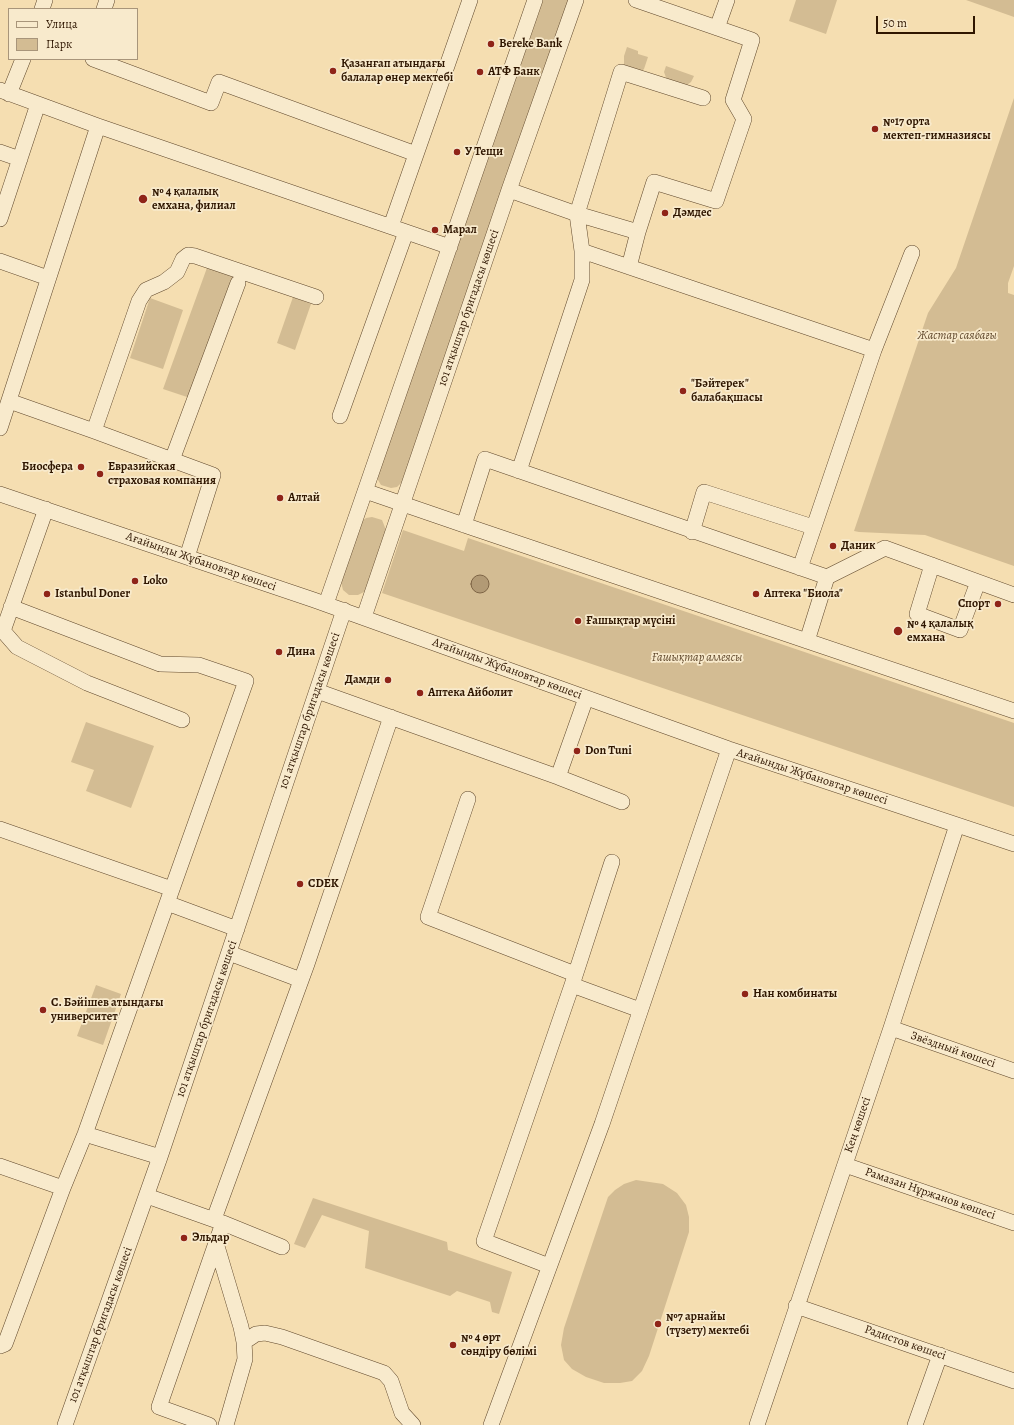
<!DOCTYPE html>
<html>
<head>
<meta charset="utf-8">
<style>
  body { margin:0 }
  #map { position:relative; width:1014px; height:1425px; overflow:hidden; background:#f5deb1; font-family:Alegreya,serif }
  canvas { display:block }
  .legend { position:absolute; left:8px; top:8px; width:130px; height:52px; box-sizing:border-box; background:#f8eacc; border:1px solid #a8957a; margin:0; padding:5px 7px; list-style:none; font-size:12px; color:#2f1600 }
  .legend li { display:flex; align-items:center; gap:8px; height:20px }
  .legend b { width:20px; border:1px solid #a8957a }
  .scale { position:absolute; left:876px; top:16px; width:99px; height:18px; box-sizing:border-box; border:2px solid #2f1600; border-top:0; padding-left:5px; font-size:12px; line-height:14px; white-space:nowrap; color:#2f1600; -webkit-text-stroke:3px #f8eacc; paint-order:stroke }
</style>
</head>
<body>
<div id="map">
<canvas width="1014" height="1425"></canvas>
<ul class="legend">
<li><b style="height:5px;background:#f8eacc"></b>Улица</li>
<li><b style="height:11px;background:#d3bc93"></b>Парк</li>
</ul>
<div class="scale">50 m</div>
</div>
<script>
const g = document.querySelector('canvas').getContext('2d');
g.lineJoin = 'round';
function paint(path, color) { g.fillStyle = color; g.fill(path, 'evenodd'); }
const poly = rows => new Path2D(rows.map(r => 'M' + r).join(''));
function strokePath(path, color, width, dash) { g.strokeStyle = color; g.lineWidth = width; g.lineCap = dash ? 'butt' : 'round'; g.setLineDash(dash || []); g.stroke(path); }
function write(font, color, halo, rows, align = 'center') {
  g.font = font + ' Alegreya,serif'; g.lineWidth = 3.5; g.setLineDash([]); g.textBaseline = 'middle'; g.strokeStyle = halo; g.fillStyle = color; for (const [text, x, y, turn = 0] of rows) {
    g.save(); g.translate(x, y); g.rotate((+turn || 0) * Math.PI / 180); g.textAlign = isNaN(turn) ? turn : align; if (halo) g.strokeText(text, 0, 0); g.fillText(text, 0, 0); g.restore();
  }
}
paint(poly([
  [543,0,569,0,402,482,397,487,391,488,381,485,378,480,378,475],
  [796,0,837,0,826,34,789,21],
  [966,0,1014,0,1014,17],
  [627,47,638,51,638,54,648,57,644,69,641,72,624,66,624,56],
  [666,66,694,76,691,82,687,85,668,83,664,72],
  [1014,98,1014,266,1008,283,1008,293,1014,295,1014,566,925,535,859,532,854,531,928,313,956,268],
  [208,265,234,275,190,398,163,389],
  [293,297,311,304,295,350,277,343],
  [150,298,183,310,163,369,130,358],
  [372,517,382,520,386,530,366,591,358,595,349,595,343,590,341,582,362,521,366,518],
  [403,530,464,551,468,538,1014,723,1014,807,382,593],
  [86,722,154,746,131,808,86,791,94,770,71,762],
  [96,985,121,994,103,1045,77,1036],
  [636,1180,663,1184,677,1193,686,1205,689,1217,689,1232,649,1356,642,1371,632,1381,620,1383,604,1383,586,1377,572,1369,564,1360,561,1345,564,1328,608,1197,615,1190,624,1184],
  [313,1198,447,1242,448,1250,512,1272,499,1314,492,1312,490,1302,457,1291,450,1296,365,1268,369,1231,322,1215,305,1248,294,1244]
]), '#d3bc93');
const water = poly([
  '471 584a9 9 0 1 1 18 0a9 9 0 1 1-18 0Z'
]);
paint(water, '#b29a75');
strokePath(water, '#7e6546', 1);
const minor = poly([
  [42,9,45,0],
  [104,9,107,0],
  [717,28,727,0],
  [93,59,211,103,219,82,416,154],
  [0,90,98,126,450,247],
  [9,94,23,59],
  [0,152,20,159],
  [509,190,577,214,638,232,654,182,716,201,744,119,733,100,752,40,636,0],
  [0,219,38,104],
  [391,226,470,0],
  [582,251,874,350],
  [0,261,48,278],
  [629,267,638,232],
  [9,401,94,431,213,475,187,557],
  [340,416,406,232],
  [0,428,98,126],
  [94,431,139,301,146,290,164,282,177,272,183,259,188,255,195,256,316,297],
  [172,460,238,283],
  [519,471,582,280,582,251,577,214,621,72,703,98],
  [365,491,464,525,1014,711],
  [0,494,314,600,729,749,1014,844],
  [464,525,485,459,827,577,885,548,1014,595],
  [692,532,704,492,813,527],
  [932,565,917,614,960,630,978,582],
  [800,568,874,350,912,253],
  [326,604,535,0],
  [364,617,509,190,576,0],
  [0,631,3,631,46,509],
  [3,631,17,647,87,683,182,720],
  [807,641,827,577],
  [317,691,558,777,622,802],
  [558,777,586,698],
  [468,799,428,917,575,974],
  [0,829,172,889],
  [167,903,237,929],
  [229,953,301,980],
  [572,985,640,1010],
  [891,1028,1014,1071],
  [85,1134,160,1157],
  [845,1165,1014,1223],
  [0,1166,63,1188],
  [147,1196,223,1223,282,1247],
  [214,1219,307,964,391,717],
  [216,1243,241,1327,244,1342,245,1359,226,1425],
  [549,1266,484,1241,572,985,612,862],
  [796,1306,1014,1381],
  [244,1342,256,1334,265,1333,282,1337,384,1373,391,1381,402,1413,413,1425],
  [0,1346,5,1344,63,1188,85,1134,246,681,199,665,160,664,11,607],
  [65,1425,160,1157,344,610],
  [209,1425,159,1407,223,1223],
  [491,1425,602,1124,729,749],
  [757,1425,891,1028,957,825],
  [915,1425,940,1355]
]);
strokePath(minor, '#60482c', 16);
strokePath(minor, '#f8eacc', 15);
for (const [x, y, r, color] of [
  [491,44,4,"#8f2418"],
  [333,71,4,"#8f2418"],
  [480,72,4,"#8f2418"],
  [875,129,4,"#8f2418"],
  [457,152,4,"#8f2418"],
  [143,199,5,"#8f2418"],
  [665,213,4,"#8f2418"],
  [435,230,4,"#8f2418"],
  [683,391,4,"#8f2418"],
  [81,467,4,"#8f2418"],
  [100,474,4,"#8f2418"],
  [280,498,4,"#8f2418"],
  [833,546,4,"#8f2418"],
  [135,581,4,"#8f2418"],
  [47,594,4,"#8f2418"],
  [756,594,4,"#8f2418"],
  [998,604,4,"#8f2418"],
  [578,621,4,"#8f2418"],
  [898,631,5,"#8f2418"],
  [279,652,4,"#8f2418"],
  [388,680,4,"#8f2418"],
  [420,693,4,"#8f2418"],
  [577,751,4,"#8f2418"],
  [300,884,4,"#8f2418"],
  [745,994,4,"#8f2418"],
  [43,1010,4,"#8f2418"],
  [184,1238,4,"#8f2418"],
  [658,1324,4,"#8f2418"],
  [453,1345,4,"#8f2418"]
]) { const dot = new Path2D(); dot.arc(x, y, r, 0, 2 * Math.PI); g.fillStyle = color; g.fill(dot); strokePath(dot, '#f8eacc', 1.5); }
write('bold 12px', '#2f1600', '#f8eacc', [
  ["Bereke Bank",499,44],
  ["Қазанғап атындағы",341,64],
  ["балалар өнер мектебі",341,78],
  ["АТФ Банк",488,72],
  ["№17 орта",883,122],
  ["мектеп-гимназиясы",883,136],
  ["У Тещи",465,152],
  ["№ 4 қалалық",152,192],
  ["емхана, филиал",152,206],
  ["Дәмдес",673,213],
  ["Марал",443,230],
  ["\"Бәйтерек\"",691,384],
  ["балабақшасы",691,398],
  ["Биосфера",73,467,"right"],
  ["Евразийская",108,467],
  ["страховая компания",108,481],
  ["Алтай",288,498],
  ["Даник",841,546],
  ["Loko",143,581],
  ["Istanbul Doner",55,594],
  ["Аптека \"Биола\"",764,594],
  ["Спорт",990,604,"right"],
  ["Ғашықтар мүсіні",586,621],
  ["№ 4 қалалық",907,624],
  ["емхана",907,638],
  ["Дина",287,652],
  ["Дамди",380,680,"right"],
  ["Аптека Айболит",428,693],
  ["Don Tuni",585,751],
  ["CDEK",308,884],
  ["Нан комбинаты",753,994],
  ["С. Бәйішев атындағы",51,1003],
  ["университет",51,1017],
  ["Эльдар",192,1238],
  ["№7 арнайы",666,1317],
  ["(түзету) мектебі",666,1331],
  ["№ 4 өрт",461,1338],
  ["сөндіру бөлімі",461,1352]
], 'left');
write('12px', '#2f1600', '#f8eacc', [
  ["101 атқыштар бригадасы көшесі",469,308,-71],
  ["Ағайынды Жұбановтар көшесі",201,562,19],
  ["Ағайынды Жұбановтар көшесі",507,669,20],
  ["101 атқыштар бригадасы көшесі",310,711,-71],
  ["Ағайынды Жұбановтар көшесі",812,777,18],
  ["101 атқыштар бригадасы көшесі",207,1019,-71],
  ["Звёздный көшесі",953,1050,19],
  ["Кең көшесі",858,1125,-71],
  ["Рамазан Нұржанов көшесі",930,1194,19],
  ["101 атқыштар бригадасы көшесі",101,1325,-70],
  ["Радистов көшесі",905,1343,19]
]);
write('italic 12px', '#60482c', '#f8eacc', [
  ["Жастар саябағы",957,336],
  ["Ғашықтар аллеясы",697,658]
]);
</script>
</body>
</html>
